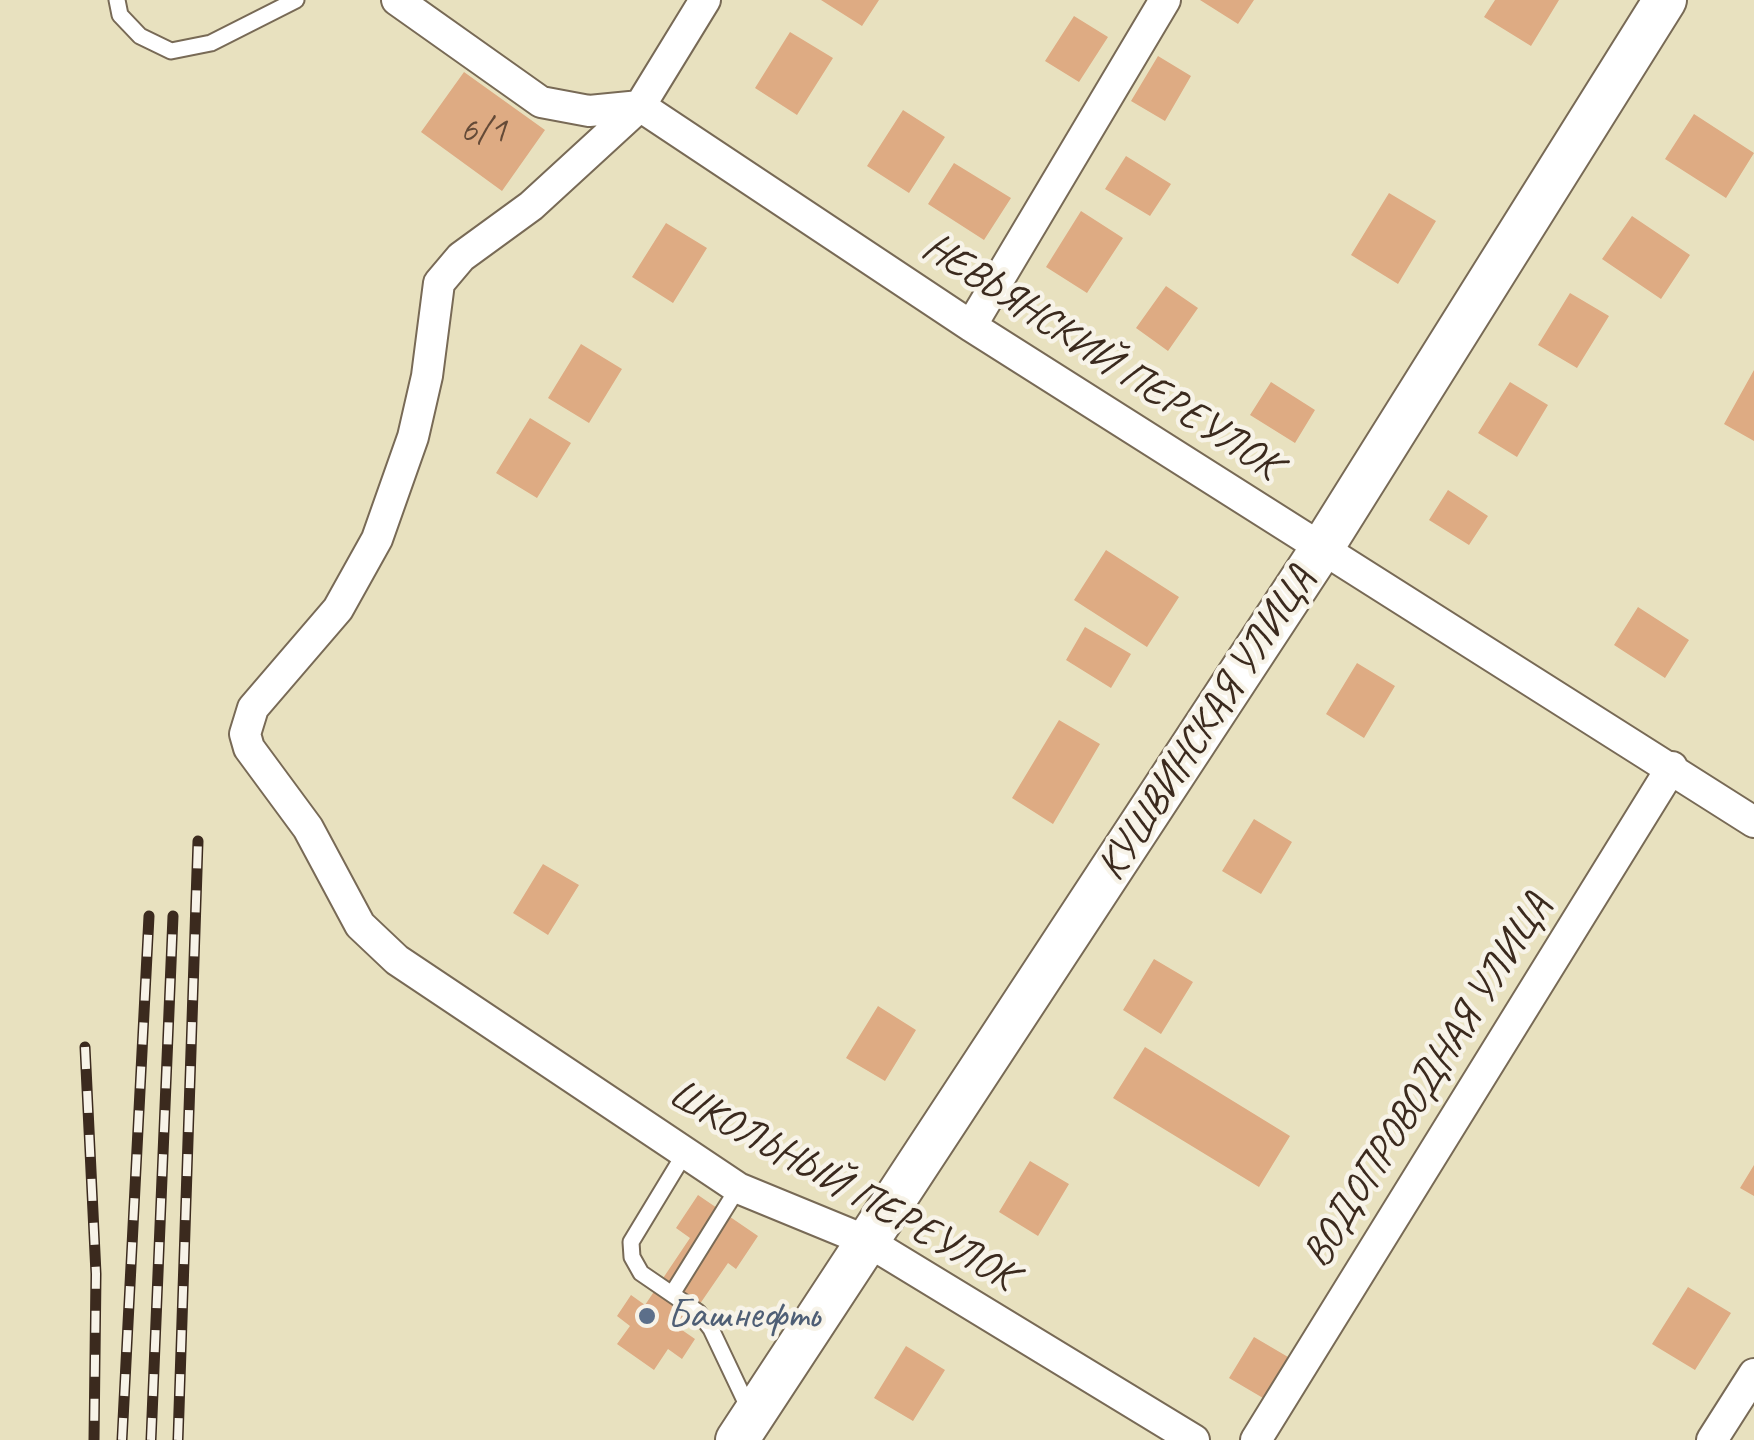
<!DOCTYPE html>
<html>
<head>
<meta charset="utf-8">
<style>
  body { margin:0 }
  canvas { display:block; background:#e8e1bf }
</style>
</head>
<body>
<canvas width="1754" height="1440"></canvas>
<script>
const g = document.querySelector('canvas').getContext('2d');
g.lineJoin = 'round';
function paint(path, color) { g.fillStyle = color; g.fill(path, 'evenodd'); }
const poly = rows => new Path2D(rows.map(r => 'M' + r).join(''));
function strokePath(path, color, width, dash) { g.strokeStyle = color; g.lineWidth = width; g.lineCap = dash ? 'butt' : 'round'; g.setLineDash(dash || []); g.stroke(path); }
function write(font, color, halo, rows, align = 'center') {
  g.font = font + ' Caveat,sans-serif'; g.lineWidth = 9; g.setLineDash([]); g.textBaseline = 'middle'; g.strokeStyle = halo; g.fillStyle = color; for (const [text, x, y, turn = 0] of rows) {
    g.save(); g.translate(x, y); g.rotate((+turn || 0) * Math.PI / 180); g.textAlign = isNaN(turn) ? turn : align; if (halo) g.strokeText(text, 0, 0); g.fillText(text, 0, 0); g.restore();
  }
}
paint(poly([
  [821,0,879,0,862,26],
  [1200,0,1254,0,1238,24],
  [1495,0,1559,0,1531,46,1484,17],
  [1074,16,1108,37,1079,82,1045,61],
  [790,32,833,58,797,115,755,88],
  [1158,56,1191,76,1165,121,1131,101],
  [464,72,545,130,502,191,421,132],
  [903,110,945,137,909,193,867,166],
  [1694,114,1754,153,1726,198,1665,159],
  [1126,156,1171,184,1150,216,1105,189],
  [954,163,1011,198,984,240,928,204],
  [1389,193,1436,221,1398,284,1351,255],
  [1081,211,1123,238,1087,293,1046,267],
  [1632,216,1690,255,1661,299,1602,259],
  [666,223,707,248,673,303,632,277],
  [1166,286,1198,308,1168,351,1136,328],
  [1570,293,1609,316,1577,368,1538,345],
  [581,344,622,369,589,423,548,398],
  [1754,370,1754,441,1724,424],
  [1271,382,1315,410,1295,443,1250,415],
  [1510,382,1548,405,1517,457,1478,433],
  [530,418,571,443,537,498,496,473],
  [1448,490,1488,516,1469,545,1429,520],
  [1106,550,1179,597,1147,647,1074,600],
  [1638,607,1689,640,1665,678,1614,645],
  [1085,627,1131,654,1111,688,1066,660],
  [1357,663,1395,686,1364,738,1326,714],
  [1059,720,1100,744,1053,824,1012,798],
  [1254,819,1292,842,1261,894,1222,871],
  [543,864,579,885,548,935,513,913],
  [1154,959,1193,982,1161,1034,1123,1010],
  [878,1006,916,1030,885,1081,846,1058],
  [1145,1047,1290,1136,1259,1187,1113,1098],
  [1030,1161,1069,1184,1038,1236,999,1212],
  [1754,1165,1754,1196,1740,1188],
  [698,1195,758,1236,736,1269,728,1263,682,1330,695,1339,682,1359,668,1349,654,1370,617,1344,630,1326,617,1316,631,1295,645,1305,690,1238,676,1228],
  [1688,1287,1731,1313,1695,1370,1652,1344],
  [1254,1337,1288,1357,1263,1398,1229,1378],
  [906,1346,945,1370,913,1421,874,1398]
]), '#deab83');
const service = poly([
  [117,0,120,15,140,36,171,51,211,43,296,0],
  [685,1153,631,1242,632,1257,641,1273,698,1312,711,1329,749,1409],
  [672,1294,738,1188]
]);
const minor = poly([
  [397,0,541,102,589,111,640,106,971,326,1754,822],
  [705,0,640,106,531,206,461,257,439,283,427,376,413,437,377,539,338,609,253,708,245,734,249,748,308,828,360,925,397,960,738,1188,867,1241,1194,1440],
  [971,326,1165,0],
  [1256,1440,1672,767],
  [1712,1440,1754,1374]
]);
const secondary = poly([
  [737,1440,1322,548,1665,0]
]);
strokePath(service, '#786a56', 19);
strokePath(minor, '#786a56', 34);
strokePath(secondary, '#786a56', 46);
strokePath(service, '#fff', 15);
strokePath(minor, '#fff', 30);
strokePath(secondary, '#fff', 42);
const rail = poly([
  [85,1047,96,1274,94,1440],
  [122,1440,149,916],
  [151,1440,173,916],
  [178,1440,198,841]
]);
strokePath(rail, '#3b2a1e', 11);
strokePath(rail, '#f7f3e8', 8, [22]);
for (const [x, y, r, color] of [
  [647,1316,10,"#5c6f8a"]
]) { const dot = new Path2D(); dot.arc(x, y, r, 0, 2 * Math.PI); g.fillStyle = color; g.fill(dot); strokePath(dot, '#f7f3e8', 4); }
write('38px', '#644a37', null, [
  ["6/1",483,131]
]);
write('42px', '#3b2a1e', '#f7f3e8', [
  ["НЕВЬЯНСКИЙ ПЕРЕУЛОК",1101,357,33],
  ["КУШВИНСКАЯ УЛИЦА",1207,724,-57],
  ["ВОДОПРОВОДНАЯ УЛИЦА",1428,1081,-58],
  ["ШКОЛЬНЫЙ ПЕРЕУЛОК",842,1186,29]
]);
write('42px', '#4e5e75', '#f7f3e8', [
  ["Башнефть",667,1316]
], 'left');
</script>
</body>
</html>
